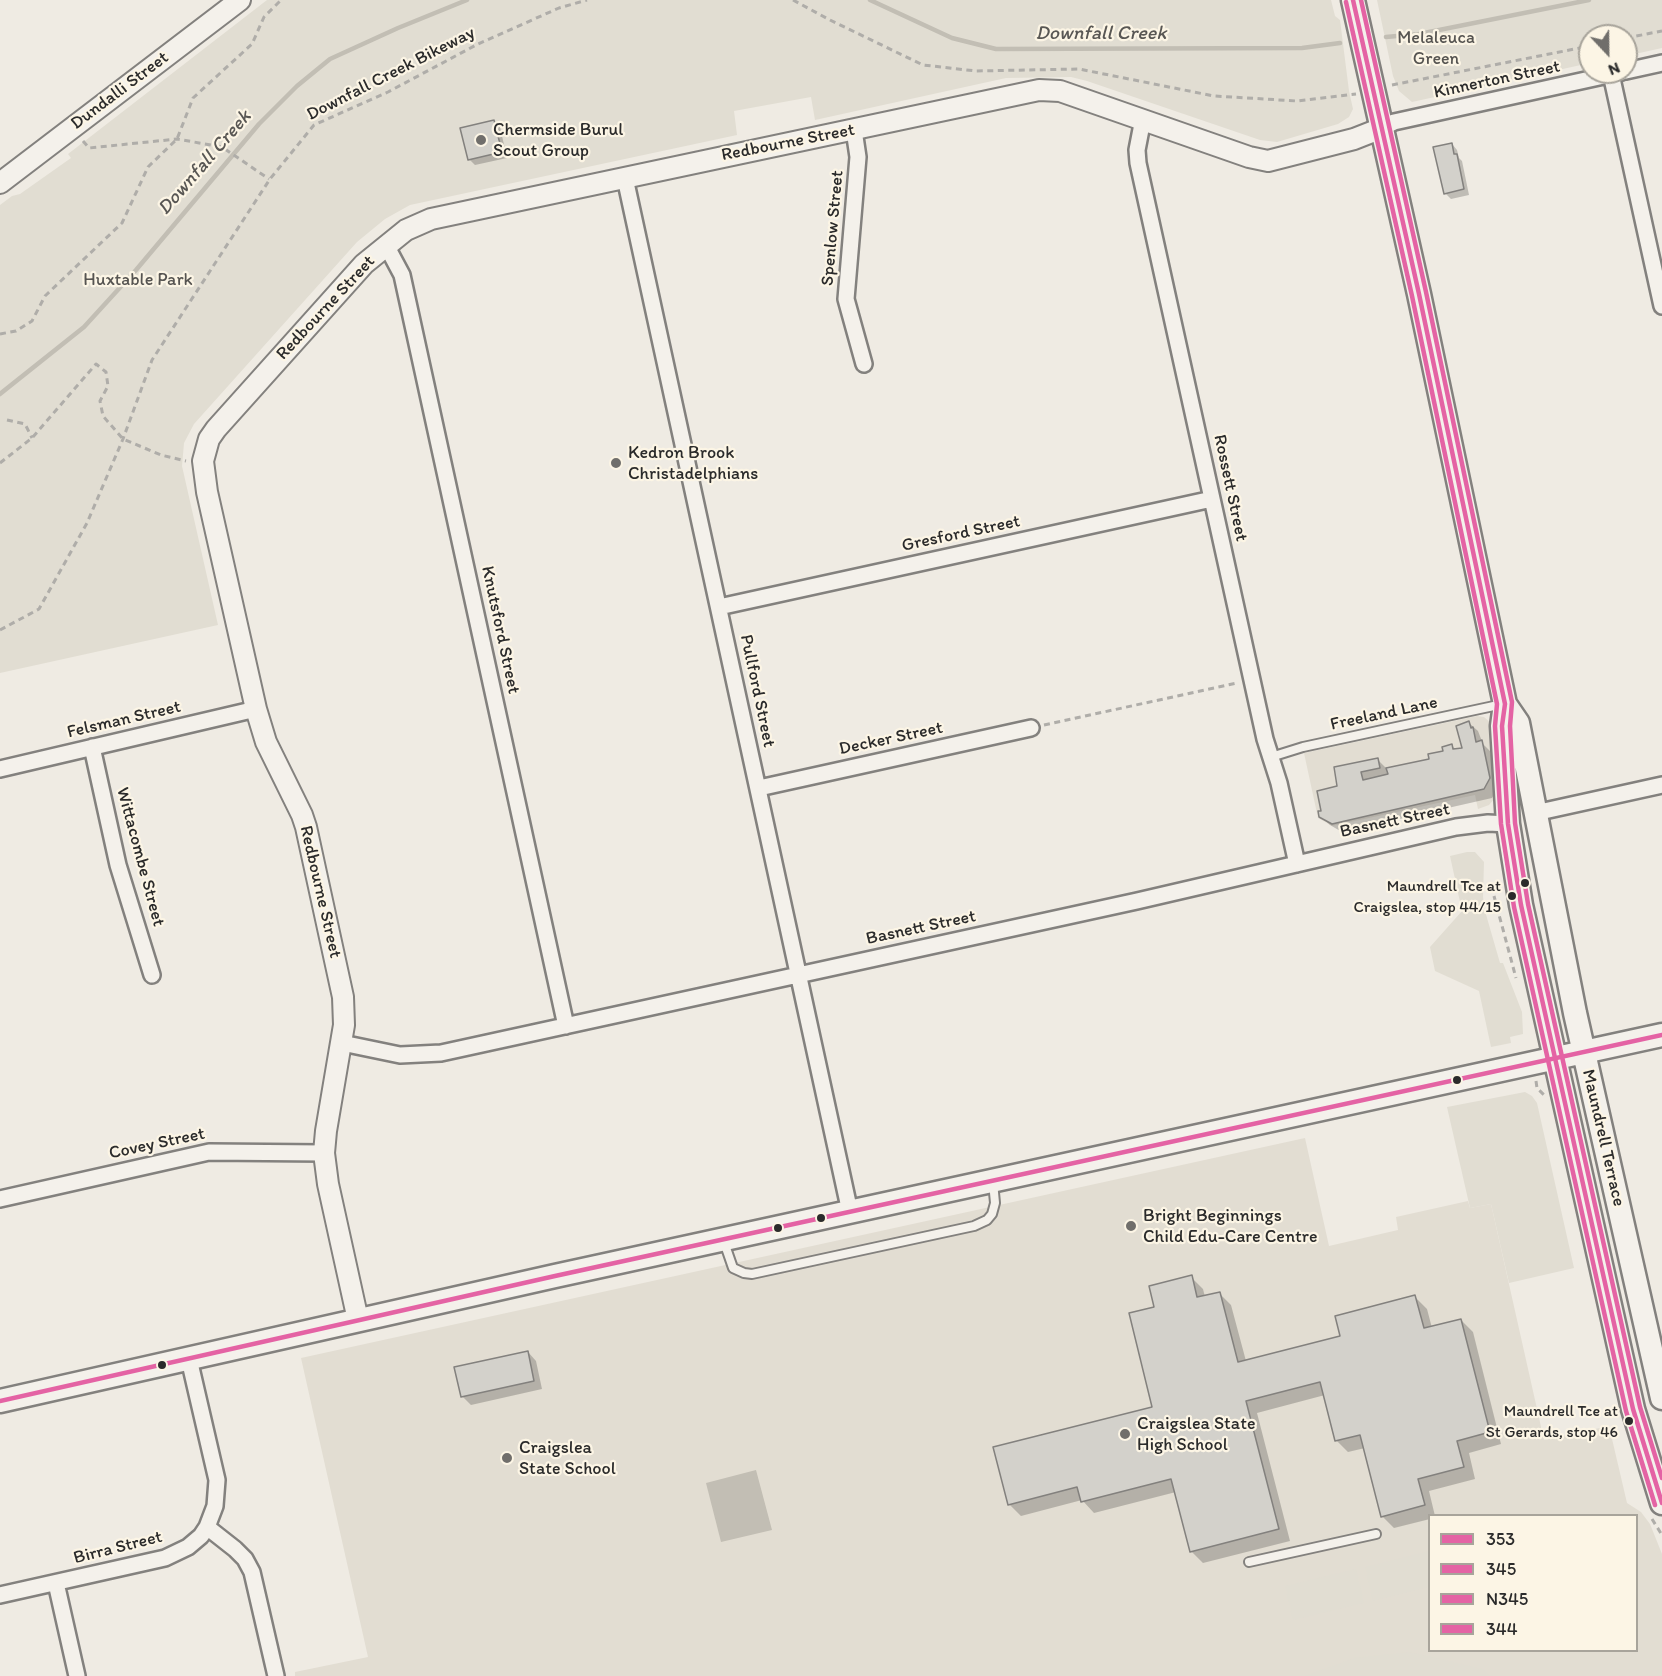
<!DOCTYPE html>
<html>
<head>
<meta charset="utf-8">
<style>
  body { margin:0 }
  #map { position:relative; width:1662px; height:1676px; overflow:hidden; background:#efebe3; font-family:Itim,sans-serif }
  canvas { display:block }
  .legend { position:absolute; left:1428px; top:1514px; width:210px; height:138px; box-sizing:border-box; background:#fcf5e5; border:2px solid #a8a49b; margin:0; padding:8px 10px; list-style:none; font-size:18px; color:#2b2b2b }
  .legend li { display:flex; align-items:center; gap:12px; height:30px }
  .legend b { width:30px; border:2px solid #a8a49b }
  .north { position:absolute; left:1578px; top:24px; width:60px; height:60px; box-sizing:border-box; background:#fcf5e5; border:2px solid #a8a49b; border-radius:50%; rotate:158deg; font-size:16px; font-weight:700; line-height:24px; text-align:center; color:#2b2b2b }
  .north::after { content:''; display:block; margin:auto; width:21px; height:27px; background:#706e6b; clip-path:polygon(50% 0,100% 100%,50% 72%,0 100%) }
</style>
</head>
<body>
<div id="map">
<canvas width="1662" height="1676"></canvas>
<ul class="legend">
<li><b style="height:8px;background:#e463a4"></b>353</li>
<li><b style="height:8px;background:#e463a4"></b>345</li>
<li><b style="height:8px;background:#e463a4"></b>N345</li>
<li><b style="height:8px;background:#e463a4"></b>344</li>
</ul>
<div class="north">N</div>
</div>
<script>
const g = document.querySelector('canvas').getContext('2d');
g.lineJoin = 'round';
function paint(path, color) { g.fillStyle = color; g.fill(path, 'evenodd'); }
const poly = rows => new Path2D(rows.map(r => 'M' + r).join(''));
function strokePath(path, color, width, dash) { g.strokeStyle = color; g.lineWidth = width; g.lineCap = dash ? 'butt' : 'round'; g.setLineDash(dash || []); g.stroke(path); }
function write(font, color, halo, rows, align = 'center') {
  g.font = font + ' Itim,sans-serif'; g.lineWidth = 4.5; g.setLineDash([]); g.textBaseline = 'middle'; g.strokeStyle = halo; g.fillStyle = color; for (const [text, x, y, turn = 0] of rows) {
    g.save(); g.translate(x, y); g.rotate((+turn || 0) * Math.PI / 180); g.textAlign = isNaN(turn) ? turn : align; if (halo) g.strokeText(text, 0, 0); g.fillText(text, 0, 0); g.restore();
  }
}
paint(poly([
  [1477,716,1484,717,1492,724,1495,798,1489,805,1478,809,1475,795,1332,826,1318,818,1304,753],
  [1305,1138,1329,1246,1398,1230,1396,1217,1468,1201,1470,1208,1491,1204,1544,1440,1609,1426,1627,1503,1641,1512,1650,1524,1662,1554,1662,1676,295,1676,295,1672,368,1657,301,1358],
  [1430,1516,1636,1516,1636,1650,1430,1650]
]), '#e2ddd2');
paint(poly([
  [267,0,1331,0,1335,16,1340,20,1349,91,1353,109,1349,117,1338,124,1277,142,1260,140,1087,81,1071,77,1006,78,815,120,811,97,734,111,737,135,410,205,385,219,357,242,194,424,184,443,182,466,218,625,0,673,0,205,12,196,20,194,71,158,68,154],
  [1377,0,1662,0,1662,48,1626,56,1626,36,1590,36,1590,63,1412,102,1399,91,1393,76],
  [1467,852,1475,852,1484,862,1483,897,1485,911,1500,963,1503,963,1522,1012,1523,1034,1510,1037,1511,1043,1491,1047,1479,991,1435,971,1430,947,1462,911,1450,856],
  [1525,1092,1532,1096,1537,1103,1574,1268,1509,1283,1491,1204,1470,1208,1447,1107],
  [1429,1551,1429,1587,1373,1601,1365,1567],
  [1356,1569,1364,1603,1293,1620,1285,1586],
  [1410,1652,1483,1669,1490,1676,1305,1676,1354,1658]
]), '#e1ddd2');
paint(poly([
  [756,1470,772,1530,721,1542,706,1483]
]), '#c2beb4');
paint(poly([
  [494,122,500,127,507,158,475,165,469,159],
  [1452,144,1457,150,1459,158,1462,161,1469,195,1451,199,1445,193],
  [1469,723,1478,731,1483,744,1490,751,1498,788,1492,798,1342,832,1330,825,1320,816,1338,788,1377,759,1386,768,1431,760,1452,746,1456,750,1464,749],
  [1191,1277,1203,1289,1205,1297,1219,1293,1231,1305,1246,1361,1342,1337,1415,1297,1427,1309,1432,1328,1461,1320,1473,1332,1501,1444,1469,1453,1475,1479,1429,1491,1435,1516,1430,1516,1430,1519,1394,1528,1382,1516,1365,1448,1348,1452,1336,1440,1325,1395,1257,1413,1290,1541,1203,1563,1191,1551,1176,1492,1094,1513,1082,1500,1021,1516,1009,1504,1154,1408],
  [528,1352,536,1361,542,1389,471,1405,462,1396]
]), '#0003');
strokePath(poly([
  [870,0,952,38,996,49,1302,48,1340,43],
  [1386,37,1419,34,1589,0],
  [0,394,84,327,136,270,259,124,297,86,330,59,398,28,467,0]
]), '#c2beb4', 4.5);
const building = poly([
  [494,120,502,152,468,160,460,128,494,120],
  [1452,143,1454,154,1457,154,1464,189,1444,194,1433,147,1452,143],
  [1469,721,1471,728,1473,727,1476,742,1482,740,1490,778,1484,789,1332,824,1319,817,1318,811,1321,811,1317,791,1337,786,1334,767,1378,758,1380,768,1361,772,1363,780,1388,774,1386,768,1429,759,1428,754,1443,751,1442,747,1452,744,1453,749,1462,748,1456,726,1469,721],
  [1192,1275,1197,1297,1220,1292,1238,1362,1340,1336,1335,1316,1415,1295,1424,1328,1461,1319,1490,1432,1457,1441,1464,1467,1418,1479,1425,1505,1381,1517,1360,1435,1335,1441,1320,1382,1246,1401,1279,1529,1190,1552,1171,1479,1081,1502,1077,1487,1008,1505,993,1447,1152,1407,1129,1313,1154,1307,1149,1286,1192,1275],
  [528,1351,534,1381,461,1397,454,1367,528,1351]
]);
paint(building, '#d3d1cb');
strokePath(building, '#83817e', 1.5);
const service = poly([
  [1271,757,1303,747,1503,704],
  [724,1242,733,1268,744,1273,752,1274,974,1226,987,1220,992,1214,995,1203,993,1182],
  [1249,1562,1376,1534]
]);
const minor = poly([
  [1626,71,1662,63],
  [1611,74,1662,306],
  [1143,119,1137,150,1138,163,1265,739,1279,783,1297,864],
  [1382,128,1394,122,1622,72],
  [854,130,858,157,846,299,864,364],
  [625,178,850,1212],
  [386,245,402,275,566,1026],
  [719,607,1212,499],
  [92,747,118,865,152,975],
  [0,769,256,709],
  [759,788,1031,728],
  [1535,813,1662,785],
  [342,1043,400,1055,441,1053,1137,901,1456,827,1488,823,1508,824],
  [0,1199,209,1152,324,1153],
  [207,1527,235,1549,245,1559,252,1572,276,1676],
  [56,1583,77,1676],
  [0,1595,165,1558,188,1547,201,1536,207,1527,215,1506,217,1480,189,1359]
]);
const tertiary = poly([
  [0,183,240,0],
  [358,1320,328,1184,324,1153,326,1131,344,1025,343,997,306,827,302,815,266,742,256,709,207,492,203,461,209,439,216,429,364,264,406,230,431,219,1039,90,1060,91,1249,157,1268,161,1354,139,1382,128]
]);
const secondary = poly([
  [1353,0,1419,294,1505,704,1502,726,1508,824,1521,905,1633,1409,1662,1503],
  [1505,704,1518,723,1575,1013,1662,1398],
  [0,1401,555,1276,1662,1035]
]);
strokePath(service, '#83817e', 12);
strokePath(minor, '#83817e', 20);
strokePath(tertiary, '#83817e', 24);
strokePath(secondary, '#83817e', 27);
strokePath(poly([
  [793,0,830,20,923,65,976,71,1079,69,1214,96,1297,101,1356,94],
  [1626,38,1662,31],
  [1392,85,1590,46],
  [83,141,89,148,177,139,222,147,269,179],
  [0,334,16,331,32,321,45,296,122,223,148,167,177,139,193,98,252,44,264,17,281,0],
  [7,420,25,424,32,438],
  [0,463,32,438,96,364,106,372,108,386,100,401,103,416,123,439,161,455,186,461],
  [0,630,39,609,87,523,123,439,152,360,270,179,314,125,388,92,478,44,559,8,587,0],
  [1044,725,1237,683],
  [1494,896,1516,978],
  [1536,1081,1537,1088,1544,1095],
  [1652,1519,1662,1535]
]), '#afada9', 3, [6, 4.5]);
strokePath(service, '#f4f1eb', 8);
strokePath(minor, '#f4f1eb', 15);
strokePath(tertiary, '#f4f1eb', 20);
strokePath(secondary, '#f4f1eb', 22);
strokePath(poly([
  [0,1401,555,1276,1662,1035]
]), '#e463a4', 4.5);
strokePath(poly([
  [1353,0,1419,294,1505,704,1502,726,1508,824,1521,905,1633,1409,1662,1503]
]), '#e463a4', 4.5);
strokePath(poly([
  [1346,2,1412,296,1497,704,1495,726,1501,824,1514,907,1626,1411,1655,1505]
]), '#e463a4', 4.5);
strokePath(poly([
  [1361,0,1426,292,1512,702,1510,726,1515,823,1528,904,1640,1407,1662,1478]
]), '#e463a4', 4.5);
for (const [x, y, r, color] of [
  [481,140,6,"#706e6b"],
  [616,463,6,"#706e6b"],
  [1525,883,5,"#2b2b2b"],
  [1512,896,5,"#2b2b2b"],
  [1457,1080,5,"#2b2b2b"],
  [821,1218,5,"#2b2b2b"],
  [1131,1226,6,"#706e6b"],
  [778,1228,5,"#2b2b2b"],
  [162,1365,5,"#2b2b2b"],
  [1629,1421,5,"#2b2b2b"],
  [1125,1434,6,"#706e6b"],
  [507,1458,6,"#706e6b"]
]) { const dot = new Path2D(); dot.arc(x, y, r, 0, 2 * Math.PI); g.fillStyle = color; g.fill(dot); strokePath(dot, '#fcf5e5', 2); }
write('16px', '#2b2b2b', '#fcf5e5', [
  ["Maundrell Tce at",1501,887],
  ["Craigslea, stop 44/15",1501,908],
  ["Maundrell Tce at",1618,1412],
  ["St Gerards, stop 46",1618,1433]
], 'right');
write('18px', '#565451', '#fcf5e5', [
  ["Melaleuca",1436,38],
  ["Green",1436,59],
  ["Huxtable Park",138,280]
]);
write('18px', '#2b2b2b', '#fcf5e5', [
  ["Downfall Creek Bikeway",391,74,-27],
  ["Kinnerton Street",1497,80,-12],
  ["Dundalli Street",120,91,-37],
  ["Redbourne Street",788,143,-11],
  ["Spenlow Street",833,228,-85],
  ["Redbourne Street",326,308,-47],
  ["Rossett Street",1230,488,78],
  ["Gresford Street",961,534,-12],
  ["Knutsford Street",500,630,78],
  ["Pullford Street",757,691,78],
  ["Freeland Lane",1384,714,-12],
  ["Felsman Street",124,720,-13],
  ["Decker Street",891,739,-12],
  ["Basnett Street",1395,821,-12],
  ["Wittacombe Street",140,857,75],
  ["Redbourne Street",320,892,77],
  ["Basnett Street",921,928,-12],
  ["Maundrell Terrace",1603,1138,77],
  ["Covey Street",157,1144,-12],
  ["Birra Street",118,1548,-14]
]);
write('18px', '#2b2b2b', '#fcf5e5', [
  ["Chermside Burul",493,130],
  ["Scout Group",493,151],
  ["Kedron Brook",628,453],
  ["Christadelphians",628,474],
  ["Bright Beginnings",1143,1216],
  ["Child Edu-Care Centre",1143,1237],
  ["Craigslea State",1137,1424],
  ["High School",1137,1445],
  ["Craigslea",519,1448],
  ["State School",519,1469]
], 'left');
write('italic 20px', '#595754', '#fcf5e5', [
  ["Downfall Creek",1101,34],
  ["Downfall Creek",205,163,-49]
]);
</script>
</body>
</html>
